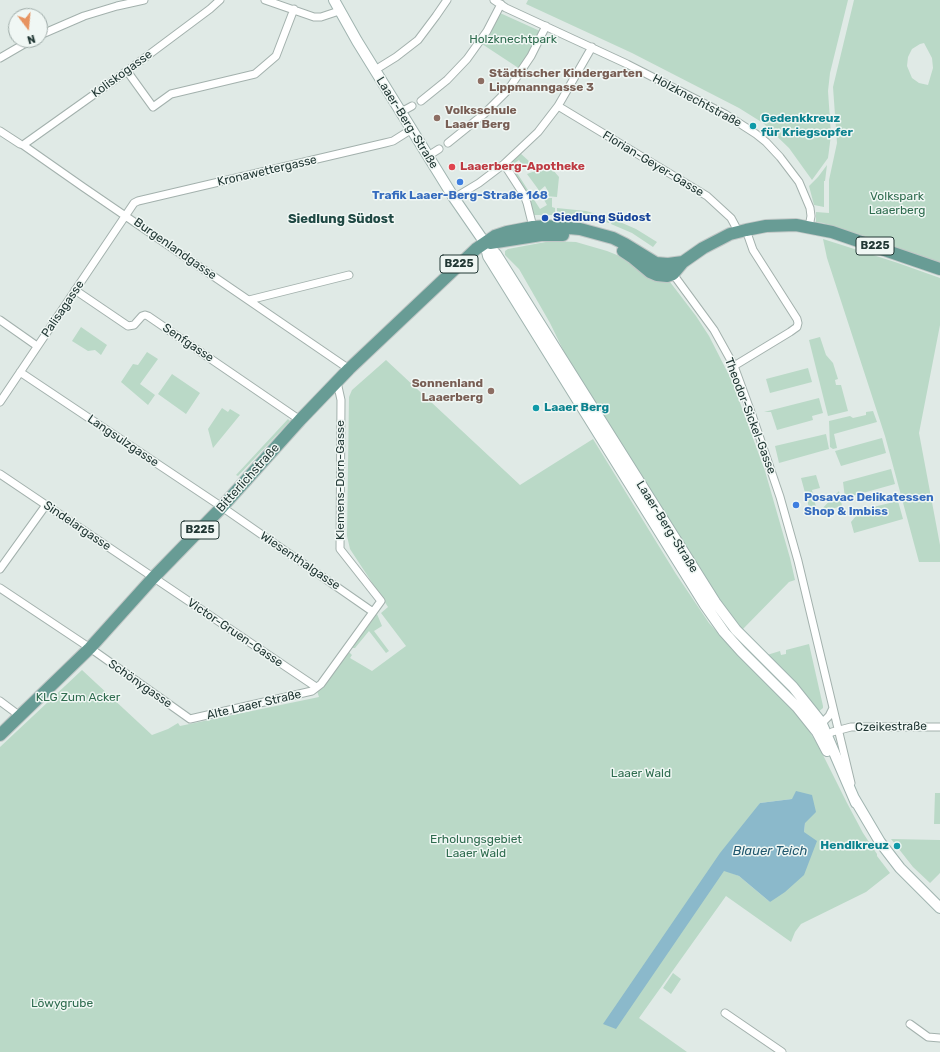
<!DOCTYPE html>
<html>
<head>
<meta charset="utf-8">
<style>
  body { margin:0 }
  #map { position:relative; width:940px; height:1052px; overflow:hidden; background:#e0eae6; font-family:Rubik,sans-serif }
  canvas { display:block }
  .north { position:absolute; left:8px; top:8px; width:40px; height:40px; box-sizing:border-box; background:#f0f7f4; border:1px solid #9eaba8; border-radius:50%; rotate:164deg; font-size:11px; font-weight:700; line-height:16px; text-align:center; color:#223835 }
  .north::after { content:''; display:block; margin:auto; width:14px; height:18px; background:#e79360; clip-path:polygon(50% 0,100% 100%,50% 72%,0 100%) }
</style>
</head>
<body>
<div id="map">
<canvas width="940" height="1052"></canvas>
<div class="north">N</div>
</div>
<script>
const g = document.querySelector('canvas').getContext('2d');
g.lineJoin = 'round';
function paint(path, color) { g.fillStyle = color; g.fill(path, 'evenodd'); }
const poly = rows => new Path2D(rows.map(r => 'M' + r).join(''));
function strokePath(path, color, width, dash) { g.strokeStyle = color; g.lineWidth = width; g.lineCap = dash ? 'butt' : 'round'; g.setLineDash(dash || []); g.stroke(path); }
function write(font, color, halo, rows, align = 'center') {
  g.font = font + ' Rubik,sans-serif'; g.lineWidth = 3; g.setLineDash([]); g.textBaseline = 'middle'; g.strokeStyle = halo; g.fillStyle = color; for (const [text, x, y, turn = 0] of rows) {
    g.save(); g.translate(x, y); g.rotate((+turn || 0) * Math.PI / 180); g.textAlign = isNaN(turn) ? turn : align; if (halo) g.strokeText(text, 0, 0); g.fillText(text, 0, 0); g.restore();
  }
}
paint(poly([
  [528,0,848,0,830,73,828,91,831,135,828,158,812,180,789,148,763,123,739,108,632,53,526,4],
  [854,0,940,0,940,263,823,223,816,222,816,212,829,213,829,180,837,143,833,87],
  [924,43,932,58,933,68,928,85,919,83,912,78,907,66,908,57,912,49,920,44],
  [500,13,540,31,520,69,482,44],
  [519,152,531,163,524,169,519,160,512,165,540,209,547,205,543,198,552,198,552,207,555,208,555,215,533,215,509,167,509,163],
  [827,165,825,181,824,181,824,207,814,205,809,186,818,177],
  [542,168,553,170,559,177,557,197,546,196,549,193,545,186,538,192,538,189,527,174,535,171,537,172],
  [557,208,586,211,610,218,609,223,583,216,557,214],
  [613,219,636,229,657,242,653,247,632,233,611,224],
  [823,239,898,263,940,278,940,325,919,433,940,545,940,562,919,562,885,436,827,258],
  [551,241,576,242,607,251,622,257,640,271,670,282,696,316,709,336,732,381,765,471,790,558,795,580,789,582,742,630,716,595,569,362,550,323,519,269,505,255,505,251,508,249],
  [81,327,107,345,101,355,95,350,88,351,72,341],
  [820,337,826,355,833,363,838,379,835,380,836,385,841,385,848,411,828,416,809,340],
  [147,352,158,359,140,384,155,395,148,405,121,382,133,364,138,365],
  [386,360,520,485,593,439,676,574,709,623,737,654,782,698,802,720,811,734,819,747,847,803,863,833,877,854,877,856,890,873,866,892,801,924,795,932,791,942,726,896,639,1018,687,1052,0,1052,0,747,82,670,152,735,168,729,178,723,180,726,319,697,317,691,325,684,349,652,352,655,350,658,372,671,406,646,381,613,388,607,350,549,347,536,349,397,352,390],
  [792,799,805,823,804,832,770,902,739,876,724,870,760,803],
  [808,368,812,382,770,393,766,379],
  [172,374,200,393,186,414,158,394],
  [819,398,823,413,812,416,813,420,777,430,771,412,764,412],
  [222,408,228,412,230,409,240,415,213,448,208,429],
  [873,411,877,422,834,434,837,448,833,449,830,447,829,421,850,416,853,418,866,415,866,412],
  [288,419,290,421,238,476,236,475],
  [826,434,829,449,779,463,775,446],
  [882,438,886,453,841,466,835,451],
  [891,469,895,484,845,498,843,482],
  [816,475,820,488,812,490,816,507,810,511,801,478],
  [839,491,842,506,818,513],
  [898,501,903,519,854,533,851,522,861,510],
  [377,614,382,626,374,631,389,651,386,653,369,631,355,648,351,648],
  [809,644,823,706,823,708,818,712,767,655,780,651,781,655,786,654,786,650],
  [935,793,940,793,940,824,934,824],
  [891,839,940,840,940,873,930,883,913,867],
  [673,973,681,979,671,994,663,988]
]), '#bad9c7');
paint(poly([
  [796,791,812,795,816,812,805,823,804,832,817,841,804,875,785,892,770,902,739,876,724,871,616,1029,603,1024,720,853,760,803,792,799]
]), '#8bb9cb');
const street = poly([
  [265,0,314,17,321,17,339,11],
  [494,0,506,8,627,64,725,114,756,134,766,142,780,157,799,182,810,208,811,216,809,227],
  [40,35,84,16,117,6,144,0],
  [0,58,31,40],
  [375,70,396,57,418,40,436,16,447,0],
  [127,71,153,107,171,94,255,74,276,56,294,9],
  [421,101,447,80,467,59,487,31,501,4],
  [558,106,707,196,731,218,738,231],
  [401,112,412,106],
  [0,131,20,144,23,145,83,187,349,369],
  [448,143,484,114,508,90,531,56,546,26],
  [23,145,127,71,210,9,220,0],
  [428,156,439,149],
  [504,164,524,195,527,203,533,227],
  [454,198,479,183,504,164,538,132,558,106,592,47],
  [670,272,673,274,714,330,734,366,752,415,780,497,798,561,851,783],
  [75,290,128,326,134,325,142,316,145,315,148,316,300,420],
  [249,300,349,275],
  [0,320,37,346],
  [734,366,790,332,797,327,798,323,797,319,753,250,746,230],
  [20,372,222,507,373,612],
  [0,402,134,203,138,201,385,143,393,141,412,129],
  [0,474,316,687],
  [0,569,46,505],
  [0,588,90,648,190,719,312,691,321,684,381,601,340,549,341,400,337,382],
  [0,701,20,716],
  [820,725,829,716,833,708],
  [824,737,832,732,851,727,940,727],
  [725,1013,782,1052],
  [910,1024,928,1037,940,1038]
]);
const secondary = poly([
  [334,0,357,41,454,198,485,243,496,254,715,602,736,630,793,687,821,722,856,803],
  [485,243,488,256,705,605,724,632,741,651,797,707,817,732,827,751],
  [854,798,880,842,900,868,940,908]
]);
const primary = poly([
  [490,243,541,235,563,235],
  [623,251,632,257,650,272,657,275,667,276,673,274,683,262,703,248,730,234,746,230,766,226,796,225,832,232,940,269],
  [0,735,90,648,153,578,222,507,300,420,349,369,476,249,495,236,507,232,533,227,547,226,580,229,613,238,625,244,656,263,668,264,683,262]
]);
strokePath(street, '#a3b1ad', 9);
strokePath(secondary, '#a0b4b0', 12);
strokePath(primary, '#c1c7c6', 14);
strokePath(street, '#fff', 7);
strokePath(secondary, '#fff', 10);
strokePath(primary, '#689c95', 12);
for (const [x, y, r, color] of [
  [481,81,4,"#8d6e63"],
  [437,118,4,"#8d6e63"],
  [753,126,4,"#0f9aa8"],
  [452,167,4,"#e0444e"],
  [460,182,4,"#3f7fe0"],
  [545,218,4,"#1a4fb4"],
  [491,391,4,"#8d6e63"],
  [536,408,4,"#0f9aa8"],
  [796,505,4,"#3f7fe0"],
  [897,846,4,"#0f9aa8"]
]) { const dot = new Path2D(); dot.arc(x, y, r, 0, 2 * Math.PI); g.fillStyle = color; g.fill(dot); strokePath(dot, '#f0f7f4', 1.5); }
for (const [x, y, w] of [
  [875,246,38],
  [459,264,38],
  [200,530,38]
]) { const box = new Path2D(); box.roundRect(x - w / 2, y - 9, w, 18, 3); g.fillStyle = '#f0f7f4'; g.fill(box); strokePath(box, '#223835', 1); }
write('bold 11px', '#223835', null, [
  ["B225",875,246],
  ["B225",459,264],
  ["B225",200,530]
]);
write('12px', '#2f6c4f', '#f0f7f4', [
  ["Holzknechtpark",513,40],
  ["Volkspark",897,197],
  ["Laaerberg",897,211],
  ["KLG Zum Acker",78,698],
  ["Laaer Wald",641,774],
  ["Erholungsgebiet",476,840],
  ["Laaer Wald",476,854],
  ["Löwygrube",62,1004]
]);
write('12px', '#223835', '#f0f7f4', [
  ["Koliskogasse",122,74,-36],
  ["Holzknechtstraße",697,101,28],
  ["Laaer-Berg-Straße",407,123,58],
  ["Florian-Geyer-Gasse",653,164,31],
  ["Kronawettergasse",267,171,-13],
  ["Burgenlandgasse",175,249,35],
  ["Palisagasse",63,309,-56],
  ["Senfgasse",188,343,34],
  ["Theodor-Sickel-Gasse",750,416,69],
  ["Langsulzgasse",123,441,34],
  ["Bitterlichstraße",248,478,-48],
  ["Klemens-Dorn-Gasse",341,480,-90],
  ["Sindelargasse",77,526,34],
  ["Laaer-Berg-Straße",667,527,58],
  ["Wiesenthalgasse",300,561,34],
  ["Victor-Gruen-Gasse",235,633,34],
  ["Schönygasse",140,684,35],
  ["Alte Laaer Straße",254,705,-13],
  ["Czeikestraße",891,727,-1]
]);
write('bold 12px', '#785e54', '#f0f7f4', [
  ["Städtischer Kindergarten",489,74],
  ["Lippmanngasse 3",489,88],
  ["Volksschule",445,111],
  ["Laaer Berg",445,125],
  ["Sonnenland",483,384,"right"],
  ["Laaerberg",483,398,"right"]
], 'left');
write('bold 12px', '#0d838f', '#f0f7f4', [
  ["Gedenkkreuz",761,119],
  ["für Kriegsopfer",761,133],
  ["Laaer Berg",544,408],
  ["Hendlkreuz",889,846,"right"]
], 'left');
write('bold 12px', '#be3a42', '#f0f7f4', [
  ["Laaerberg-Apotheke",460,167]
], 'left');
write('bold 12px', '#366cbe', '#f0f7f4', [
  ["Trafik Laaer-Berg-Straße 168",460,196],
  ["Posavac Delikatessen",804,498,"left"],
  ["Shop & Imbiss",804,512,"left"]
]);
write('bold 12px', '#164399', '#f0f7f4', [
  ["Siedlung Südost",553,218]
], 'left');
write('bold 13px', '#204944', '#f0f7f4', [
  ["Siedlung Südost",341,219]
]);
write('italic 13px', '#21586f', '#f0f7f4', [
  ["Blauer Teich",770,851]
]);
</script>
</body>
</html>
